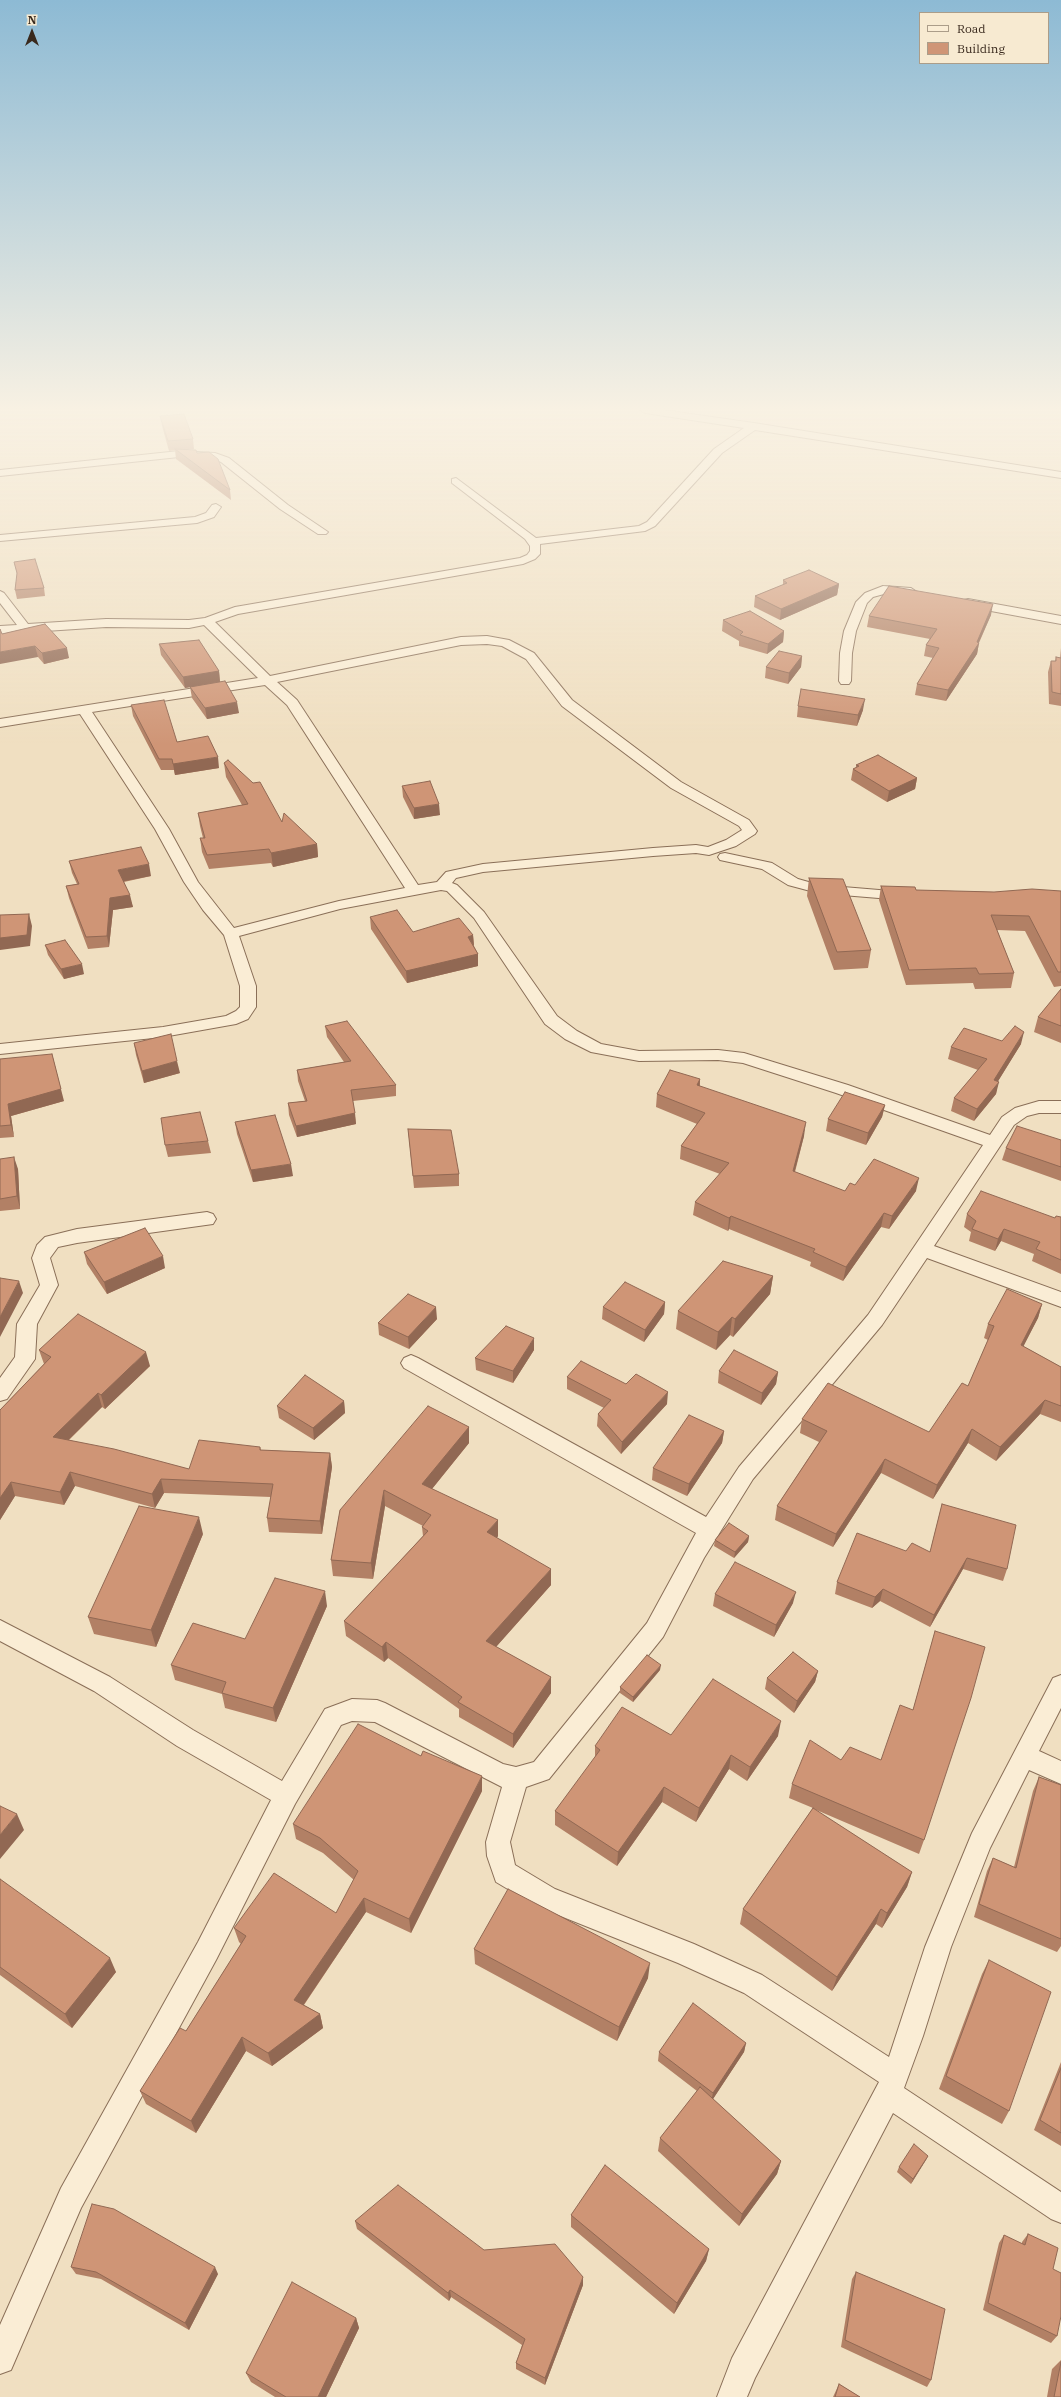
<!DOCTYPE html>
<html>
<head>
<meta charset="utf-8">
<style>
  body { margin:0 }
  #map { position:relative; width:1061px; height:2397px; overflow:hidden; background:#f0dfc1; font-family:"IBM Plex Serif",serif }
  canvas { display:block }
  .legend { position:absolute; left:919px; top:12px; width:130px; height:52px; box-sizing:border-box; background:#f7ead1; border:1px solid #ab9d89; margin:0; padding:5px 7px; list-style:none; font-size:12px; color:#39291d }
  .legend li { display:flex; align-items:center; gap:8px; height:20px }
  .legend b { width:20px; border:1px solid #ab9d89 }
  .north { position:absolute; left:12px; top:12px; width:40px; height:40px; -webkit-text-stroke:3px #f7ead1; paint-order:stroke; rotate:0deg; font-size:11px; font-weight:700; line-height:16px; text-align:center; color:#39291d }
  .north::after { content:''; display:block; margin:auto; width:14px; height:18px; background:#39291d; clip-path:polygon(50% 0,100% 100%,50% 72%,0 100%) }
</style>
</head>
<body>
<div id="map">
<canvas width="1061" height="2397"></canvas>
<ul class="legend">
<li><b style="height:5px;background:#faedd5"></b>Road</li>
<li><b style="height:11px;background:#cf9576"></b>Building</li>
</ul>
<div class="north">N</div>
</div>
<script>
const g = document.querySelector('canvas').getContext('2d');
g.lineJoin = 'round';
const poly = rows => new Path2D(rows.map(r => 'M' + r).join(''));
function strokePath(path, color, width, dash) { g.strokeStyle = color; g.lineWidth = width; g.lineCap = dash ? 'butt' : 'round'; g.setLineDash(dash || []); g.stroke(path); }
function paint(path, color) { g.fillStyle = color; g.fill(path, 'evenodd'); }
const street = poly([
  [640,410,663,410,754,423,1061,472,1061,478,755,430,722,453,655,526,645,531,540,544,540,554,535,559,523,564,238,614,215,622,270,676,461,637,487,636,509,640,534,653,572,700,681,782,749,820,757,831,755,834,736,846,709,855,696,853,653,856,483,872,456,878,452,883,457,885,484,912,557,1016,577,1031,601,1044,639,1051,718,1050,744,1053,848,1085,990,1135,1002,1117,1015,1108,1039,1101,1061,1101,1061,1113,1039,1113,1027,1116,1014,1125,934,1246,1061,1292,1061,1307,927,1258,882,1325,753,1479,704,1558,663,1637,549,1779,526,1787,510,1842,515,1865,555,1889,694,1944,762,1975,889,2057,925,1947,972,1833,1053,1678,1061,1675,1061,1708,1039,1751,1061,1761,1061,1784,1029,1770,990,1848,975,1886,951,1947,923,2036,904,2088,1061,2192,1061,2223,1051,2219,893,2113,755,2378,747,2397,717,2397,732,2358,879,2082,744,1993,678,1963,538,1907,496,1882,487,1856,486,1842,502,1787,375,1722,352,1721,341,1725,295,1804,216,1960,81,2208,11,2370,0,2374,0,2325,61,2188,198,1942,271,1800,177,1746,94,1691,0,1641,0,1620,110,1677,193,1730,282,1781,325,1709,352,1699,377,1700,385,1703,503,1764,516,1767,534,1762,647,1623,696,1533,404,1368,401,1363,404,1358,411,1355,418,1358,706,1517,739,1467,868,1315,983,1145,836,1093,743,1063,718,1060,639,1061,591,1052,565,1039,545,1024,474,918,447,891,441,890,340,909,239,936,256,986,256,1007,248,1019,236,1024,163,1037,0,1054,0,1044,163,1027,226,1016,236,1011,240,1007,240,986,224,935,203,910,184,882,155,829,80,714,0,727,0,719,258,678,204,625,189,628,106,627,0,634,0,626,17,625,0,603,0,591,4,593,28,624,106,619,189,620,205,618,235,607,520,558,527,555,530,551,530,546,525,539,452,483,452,479,456,478,536,538,639,526,647,522,714,449,744,428,645,413,640,410],
  [487,644,502,646,526,659,562,706,671,788,739,826,742,830,726,840,708,847,696,845,653,848,483,864,446,872,437,882,418,885,297,700,277,682,461,645,487,644],
  [265,685,287,705,405,888,339,901,234,928,198,882,169,829,92,712,265,685],
  [179,451,215,453,229,458,288,505,328,532,326,534,318,534,280,509,221,462,213,459,179,457,0,476,0,470,179,451],
  [216,504,221,507,214,517,197,523,0,541,0,535,195,517,206,513,212,505,216,504],
  [883,586,911,588,917,592,911,596,884,594,873,597,867,603,856,631,852,653,851,681,849,684,841,684,839,681,840,653,844,631,856,602,865,593,883,586],
  [968,599,1061,616,1061,624,964,606,962,603,964,600,968,599],
  [725,853,772,863,798,879,819,885,903,892,910,896,903,900,818,893,788,885,762,869,720,860,718,857,720,854,725,853],
  [207,1212,213,1214,216,1219,213,1224,77,1243,58,1247,50,1258,58,1285,37,1324,35,1359,7,1399,0,1401,0,1378,15,1357,17,1324,40,1285,32,1258,37,1245,45,1237,77,1229,207,1212]
]);
strokePath(street, '#8a6f58', 2);
paint(street, '#faedd5');
paint(poly([
  [160,416,193,439,194,449,188,449,197,453,230,490,231,500,176,459,175,450,169,451,162,426],
  [14,562,44,588,45,596,17,599,15,590,17,574],
  [783,580,839,584,837,595,780,620,754,607,755,596,783,585],
  [991,615,979,643,977,654,946,701,915,695,917,684,933,658,924,656,926,645,930,639,867,627,869,616],
  [723,620,784,631,783,642,767,654,739,646,739,641,722,631],
  [45,624,69,658,44,664,38,657,2,634],
  [159,644,219,671,220,682,239,713,207,719,192,698,190,687,185,688,161,655],
  [1061,648,1061,706,1049,704,1048,672,1051,661,1055,661,1056,657,1060,658],
  [802,656,801,667,788,684,765,678,766,667],
  [131,705,177,742,219,768,175,775,174,770,161,770,133,716],
  [798,706,863,710,857,726,797,717],
  [224,763,282,822,317,844,318,857,273,867,271,863,209,869,202,852,200,838,203,838,200,826,198,813,242,805,226,777],
  [856,765,917,778,915,789,887,802,851,780,853,769,856,768],
  [402,786,440,815,414,819,403,797],
  [69,861,151,876,124,882,133,907,113,910,109,947,88,949,69,898,66,886,77,884,72,873],
  [809,878,871,950,868,968,834,970,807,896],
  [881,886,916,890,994,892,1061,891,1061,986,1054,987,1025,931,997,930,1014,973,1011,988,975,989,973,983,906,985,879,900],
  [370,917,413,932,473,935,474,946,478,954,478,966,407,983,371,929],
  [45,945,84,974,64,979,48,955],
  [1061,989,1061,1043,1034,1032,1038,1017],
  [325,1026,396,1085,396,1096,353,1101,356,1124,297,1137,289,1115,288,1103,305,1101,298,1081,297,1070,344,1062,327,1037],
  [1002,1041,1021,1044,998,1081,996,1094,974,1121,951,1111,954,1098,978,1070,948,1059,951,1047],
  [134,1043,180,1073,144,1083,136,1055],
  [0,1059,64,1101,11,1116,14,1137,0,1138],
  [700,1079,700,1086,804,1136,795,1172,845,1191,855,1185,916,1191,889,1229,881,1227,843,1281,810,1266,811,1262,729,1229,728,1231,693,1215,695,1202,720,1174,680,1159,681,1146,697,1124,656,1107,657,1094],
  [885,1105,882,1117,866,1145,826,1131,828,1119],
  [235,1122,293,1176,253,1182,237,1134],
  [408,1129,459,1174,459,1186,414,1188],
  [1061,1140,1061,1181,1002,1160,1006,1148],
  [208,1141,211,1153,168,1157,165,1145],
  [0,1159,18,1169,20,1209,0,1211],
  [967,1214,1055,1218,1061,1217,1061,1274,1032,1261,1034,1254,1001,1241,995,1251,969,1241,971,1232,964,1227],
  [84,1252,165,1268,107,1294,87,1264],
  [773,1276,770,1294,733,1337,730,1335,716,1350,676,1329,678,1311],
  [665,1302,664,1314,644,1342,602,1319,603,1307],
  [1042,1304,1038,1318,1023,1346,1061,1367,1061,1422,1040,1414,996,1461,968,1443,933,1499,881,1473,833,1547,775,1520,777,1506,819,1442,800,1433,802,1419,929,1432,968,1386,988,1340,984,1338,988,1324],
  [437,1319,409,1349,379,1335,378,1323],
  [39,1350,150,1366,105,1409,102,1407,69,1440,189,1469,260,1447,261,1450,330,1453,332,1467,322,1534,269,1532,267,1518,271,1497,164,1493,155,1508,75,1486,64,1505,15,1496,0,1520,0,1410,44,1364],
  [534,1350,513,1383,476,1370,475,1358],
  [719,1371,778,1372,776,1384,761,1405,718,1383],
  [567,1377,667,1404,621,1454,597,1426,598,1414,604,1408,567,1389],
  [344,1401,345,1413,314,1440,279,1418,277,1406],
  [469,1427,469,1443,432,1489,498,1536,497,1538,551,1585,496,1647,551,1677,551,1693,513,1748,459,1717,459,1709,388,1658,384,1662,346,1636,344,1621,423,1536,422,1527,423,1526,385,1506,373,1579,333,1576,331,1560,340,1510],
  [724,1431,722,1443,687,1496,652,1480,653,1468],
  [942,1504,1007,1569,1003,1581,963,1569,930,1627,880,1601,872,1608,835,1594,837,1582,906,1551,930,1552],
  [203,1534,156,1647,94,1634,88,1617],
  [749,1536,748,1542,734,1558,714,1546,715,1540],
  [715,1594,793,1603,774,1637,713,1606],
  [327,1606,276,1722,225,1708,222,1694,175,1680,171,1665,245,1639],
  [935,1631,924,1840,919,1854,814,1809,912,1872,907,1887,882,1928,876,1924,832,1991,740,1924,743,1909,813,1808,789,1798,792,1784,841,1760,881,1760,913,1710],
  [660,1670,633,1702,620,1693,620,1687],
  [818,1671,815,1682,794,1713,765,1689,767,1678],
  [671,1735,778,1736,747,1781,729,1769,696,1822,662,1802,617,1866,555,1825,555,1811,595,1758,595,1746],
  [1039,1777,1061,1785,1061,1946,1057,1952,974,1917,987,1871,993,1858,1014,1867,1033,1791],
  [482,1791,411,1933,366,1912,304,2005,320,2014,323,2028,272,2066,246,2051,196,2133,146,2104,140,2091,186,2031,241,1944,239,1942,234,1928,336,1913,354,1880,323,1853,296,1839,293,1824],
  [0,1879,116,1972,72,2028,0,1975],
  [474,1949,648,1978,617,2041,475,1964],
  [989,1960,1009,2111,1002,2124,939,2089,982,1974],
  [746,2043,744,2052,713,2099,781,2161,777,2174,739,2226,658,2151,660,2138,697,2091,658,2061,659,2052],
  [1061,2062,1061,2146,1034,2130],
  [928,2156,911,2184,897,2172,899,2167],
  [571,2215,709,2249,706,2261,674,2314,571,2227],
  [355,2221,484,2250,583,2285,545,2385,516,2369,516,2363,522,2345,451,2297,449,2301,357,2229],
  [1028,2234,1053,2269,1057,2336,1051,2343,983,2310,999,2243,1004,2235,1022,2244,1022,2242],
  [71,2267,218,2274,189,2330,101,2279,76,2274],
  [856,2272,931,2380,927,2387,841,2347,852,2279],
  [356,2318,359,2328,326,2397,275,2397,251,2382,246,2373],
  [1061,2360,1061,2397,1047,2397,1052,2369],
  [839,2384,860,2397,833,2397]
]), '#b28065');
paint(poly([
  [839,584,837,595,780,620,781,609],
  [993,604,991,615,978,644,979,643,977,654,946,701,948,690,977,642],
  [784,631,783,642,767,654,768,644],
  [35,646,38,657,0,664,0,652],
  [67,648,69,658,44,664,42,653],
  [802,656,801,667,788,684,789,673],
  [219,671,220,682,185,688,183,677],
  [865,699,863,710,857,726,858,715],
  [237,702,239,713,207,719,205,708],
  [218,757,219,768,175,775,173,764],
  [917,778,915,789,887,802,889,791],
  [439,804,440,815,414,819,414,808],
  [317,844,318,857,273,867,271,853],
  [149,864,151,876,120,882,118,870],
  [130,895,133,907,113,910,109,947,107,936,110,898],
  [29,914,32,926,30,946,0,950,0,938],
  [473,935,474,946,468,937],
  [478,954,478,966,407,983,406,971],
  [82,964,84,974,64,979,61,969],
  [1024,1032,1021,1044,992,1091,999,1082,996,1094,974,1121,977,1109,994,1080],
  [52,1054,64,1101,11,1116,14,1137,11,1125,8,1104],
  [177,1061,180,1073,144,1083,142,1071],
  [700,1079,699,1092,697,1085],
  [885,1105,882,1117,866,1145,868,1133],
  [355,1113,356,1124,297,1137,296,1126],
  [806,1122,804,1136,791,1185,793,1171],
  [14,1157,18,1169,20,1209,17,1196],
  [291,1164,293,1176,253,1182,251,1170],
  [919,1178,916,1191,889,1229,892,1216],
  [884,1213,881,1227,843,1281,846,1267],
  [731,1216,729,1229,728,1231,729,1218],
  [1004,1229,1001,1241,995,1251,998,1239],
  [163,1256,165,1268,107,1294,104,1282],
  [773,1276,770,1294,733,1337,735,1319],
  [19,1281,23,1293,0,1337,0,1317],
  [665,1302,664,1314,644,1342,645,1330],
  [1042,1304,1038,1318,1017,1359,1021,1345],
  [436,1307,437,1319,409,1349,408,1337],
  [732,1317,730,1335,716,1350,718,1332],
  [534,1338,534,1350,513,1383,513,1371],
  [146,1352,150,1366,105,1409,101,1395],
  [778,1372,776,1384,761,1405,762,1393],
  [668,1392,667,1404,621,1454,622,1442],
  [98,1393,102,1407,57,1451,53,1437],
  [1045,1400,1040,1414,996,1461,1000,1447],
  [344,1401,345,1413,314,1440,313,1428],
  [469,1427,469,1443,423,1500,422,1484],
  [972,1429,968,1443,933,1499,937,1485],
  [724,1431,722,1443,687,1496,689,1484],
  [330,1453,332,1467,322,1534,320,1521],
  [885,1459,881,1473,833,1547,836,1534],
  [70,1472,75,1486,64,1505,60,1492],
  [161,1479,164,1493,155,1508,152,1494],
  [11,1482,15,1496,0,1520,0,1498],
  [384,1490,385,1506,373,1579,371,1563],
  [199,1517,203,1534,156,1647,151,1630],
  [498,1520,498,1536,488,1548,487,1532],
  [749,1536,748,1542,734,1558,735,1552],
  [967,1558,963,1569,930,1627,934,1615],
  [551,1569,551,1585,487,1657,486,1641],
  [883,1589,880,1601,872,1608,875,1597],
  [325,1591,327,1606,276,1722,273,1708],
  [796,1592,793,1603,774,1637,776,1625],
  [386,1642,388,1658,384,1662,382,1647],
  [661,1665,660,1670,633,1702,633,1697],
  [818,1671,815,1682,794,1713,797,1701],
  [551,1677,551,1693,513,1748,513,1734],
  [781,1721,778,1736,747,1781,750,1767],
  [731,1755,729,1769,696,1822,699,1808],
  [482,1776,482,1791,411,1933,409,1919],
  [664,1787,662,1802,617,1866,618,1852],
  [17,1814,24,1830,0,1859,0,1835],
  [912,1872,907,1887,882,1928,887,1913],
  [364,1898,366,1912,298,2013,294,2000],
  [881,1909,876,1924,832,1991,837,1977],
  [110,1958,116,1972,72,2028,65,2014],
  [650,1963,648,1978,617,2041,619,2027],
  [320,2014,323,2028,272,2066,268,2053],
  [242,2037,246,2051,196,2133,191,2121],
  [746,2043,744,2052,711,2102,713,2093],
  [928,2156,926,2160,911,2184,913,2179],
  [781,2161,777,2174,739,2226,742,2214],
  [709,2249,706,2261,674,2314,677,2303],
  [215,2267,218,2274,189,2330,185,2323],
  [583,2277,583,2285,545,2385,545,2378],
  [450,2290,451,2297,449,2301,448,2293],
  [356,2318,359,2328,326,2397,318,2397]
]), '#916853');
const building = poly([
  [184,414,193,439,168,441,160,416,184,414],
  [175,449,196,450,197,453,209,452,218,459,230,490,175,449],
  [35,559,44,588,15,590,17,573,14,562,35,559],
  [809,570,839,584,781,609,755,596,787,583,783,580,809,570],
  [889,586,993,604,977,642,979,643,948,690,917,684,939,648,926,645,937,629,869,616,889,586],
  [750,611,784,631,768,644,740,635,743,632,723,620,750,611],
  [45,624,67,648,42,653,35,646,0,652,0,629,2,634,45,624],
  [199,640,219,671,183,677,159,644,199,640],
  [779,651,802,656,789,673,766,667,779,651],
  [1056,657,1061,658,1061,694,1052,692,1051,661,1056,661,1056,657],
  [225,681,237,702,205,708,190,687,225,681],
  [801,689,865,699,858,715,798,706,801,689],
  [164,700,177,742,208,736,218,757,173,764,172,759,159,759,131,705,164,700],
  [878,755,917,778,889,791,853,769,859,766,856,765,878,755],
  [228,760,253,783,260,782,282,822,284,813,317,844,271,853,269,849,207,855,200,838,205,838,198,813,248,804,224,763,228,760],
  [430,781,439,804,414,808,402,786,430,781],
  [141,847,149,864,118,870,130,895,110,898,107,936,86,937,66,886,79,884,69,861,141,847],
  [809,878,843,879,871,950,837,952,809,878],
  [881,886,915,887,916,890,994,892,1032,889,1061,891,1061,972,1058,972,1029,916,991,915,1014,973,979,974,976,968,909,970,881,886],
  [397,910,413,932,459,918,473,935,468,937,478,954,406,971,370,917,397,910],
  [29,914,27,935,0,938,0,915,29,914],
  [65,940,82,964,61,969,45,945,65,940],
  [1061,989,1061,1026,1038,1017,1061,989],
  [347,1021,396,1085,351,1090,355,1113,296,1126,288,1103,307,1101,297,1070,351,1061,325,1026,347,1021],
  [1015,1026,1024,1032,994,1080,999,1082,977,1109,954,1098,987,1059,951,1047,964,1028,1002,1041,1015,1026],
  [171,1034,177,1061,142,1071,134,1043,171,1034],
  [52,1054,61,1089,8,1104,11,1125,0,1126,0,1059,52,1054],
  [670,1070,700,1079,697,1085,806,1122,793,1171,845,1191,850,1183,855,1185,874,1159,919,1178,892,1216,884,1213,846,1267,813,1252,815,1249,731,1216,729,1218,695,1202,729,1163,681,1146,705,1113,657,1094,670,1070],
  [845,1092,885,1105,868,1133,828,1119,845,1092],
  [200,1112,208,1141,165,1145,161,1118,200,1112],
  [275,1115,291,1164,251,1170,235,1122,275,1115],
  [1017,1126,1061,1140,1061,1167,1006,1148,1017,1126],
  [408,1129,451,1130,459,1174,413,1176,408,1129],
  [14,1157,17,1196,0,1199,0,1159,14,1157],
  [981,1191,1055,1218,1056,1216,1061,1217,1061,1260,1036,1249,1040,1242,1004,1229,998,1239,972,1229,976,1221,967,1214,981,1191],
  [145,1228,163,1256,104,1282,84,1252,145,1228],
  [723,1261,773,1276,735,1319,732,1317,718,1332,678,1311,723,1261],
  [0,1278,19,1281,0,1317,0,1278],
  [625,1282,665,1302,645,1330,603,1307,625,1282],
  [1007,1289,1042,1304,1021,1345,1061,1367,1061,1406,1045,1400,1000,1447,972,1429,937,1485,885,1459,836,1534,777,1506,827,1431,802,1419,828,1383,929,1432,962,1383,968,1386,994,1326,988,1324,1007,1289],
  [408,1294,436,1307,408,1337,378,1323,408,1294],
  [78,1314,146,1352,101,1395,98,1393,53,1437,114,1449,189,1469,199,1440,260,1447,260,1450,330,1453,320,1521,267,1518,273,1484,161,1479,152,1494,70,1472,60,1492,11,1482,0,1498,0,1410,51,1357,39,1350,78,1314],
  [506,1326,534,1338,513,1371,475,1358,506,1326],
  [734,1350,778,1372,762,1393,719,1371,734,1350],
  [581,1361,626,1384,636,1374,668,1392,622,1442,598,1414,611,1400,567,1377,581,1361],
  [305,1375,344,1401,313,1428,277,1406,305,1375],
  [428,1406,469,1427,422,1484,498,1520,487,1532,551,1569,486,1641,551,1677,513,1734,458,1702,462,1697,386,1642,382,1647,344,1621,428,1531,422,1527,431,1515,384,1490,371,1563,331,1560,340,1510,428,1406],
  [689,1415,724,1431,689,1484,653,1468,689,1415],
  [942,1504,1016,1525,1007,1569,967,1558,934,1615,883,1589,875,1597,837,1582,857,1533,906,1551,912,1543,930,1552,942,1504],
  [139,1506,199,1517,151,1630,88,1617,139,1506],
  [729,1523,749,1536,735,1552,715,1540,729,1523],
  [735,1562,796,1592,776,1625,715,1594,735,1562],
  [275,1578,325,1591,273,1708,222,1693,226,1682,171,1665,193,1623,245,1639,275,1578],
  [935,1631,985,1647,971,1698,924,1840,792,1784,810,1740,841,1760,850,1747,881,1760,900,1705,913,1710,935,1631],
  [793,1652,818,1671,797,1701,767,1678,793,1652],
  [647,1655,661,1665,633,1697,620,1687,647,1655],
  [713,1679,781,1721,750,1767,731,1755,699,1808,664,1787,618,1852,555,1811,600,1750,595,1746,622,1707,671,1735,713,1679],
  [358,1724,421,1756,423,1751,482,1776,409,1919,364,1898,294,2000,320,2014,268,2053,242,2037,191,2121,140,2091,180,2028,186,2031,246,1936,234,1928,274,1873,336,1913,358,1871,320,1838,293,1824,358,1724],
  [1039,1777,1061,1785,1061,1939,979,1904,993,1858,1016,1868,1039,1777],
  [0,1806,17,1814,0,1835,0,1806],
  [813,1808,912,1872,887,1913,881,1909,837,1977,743,1909,813,1808],
  [0,1879,110,1958,65,2014,0,1967,0,1879],
  [508,1889,650,1963,619,2027,474,1949,508,1889],
  [989,1960,1051,1992,1009,2111,946,2076,989,1960],
  [693,2003,746,2043,713,2093,659,2052,693,2003],
  [1061,2068,1061,2133,1040,2120,1061,2068],
  [700,2087,781,2161,742,2214,660,2138,700,2087],
  [914,2144,928,2156,913,2179,899,2167,914,2144],
  [605,2165,709,2249,677,2303,571,2215,605,2165],
  [398,2185,484,2250,555,2244,583,2277,545,2378,516,2363,525,2339,450,2290,448,2293,355,2221,398,2185],
  [92,2204,114,2209,215,2267,185,2323,96,2272,71,2267,92,2204],
  [1028,2234,1058,2248,1053,2269,1061,2273,1061,2316,1057,2336,988,2303,1004,2235,1025,2245,1028,2234],
  [856,2272,945,2309,931,2380,845,2340,856,2272],
  [292,2282,356,2318,318,2397,286,2397,246,2373,292,2282],
  [1061,2362,1061,2397,1054,2397,1061,2362],
  [839,2384,860,2397,835,2397,839,2384]
]);
paint(building, '#cf9576');
strokePath(building, '#916853', 1);
const sky = g.createLinearGradient(0, 0, 0, 745);
sky.addColorStop(0, '#8dbad4');
sky.addColorStop(0.55, '#f8f1e3');
sky.addColorStop(1, '#f8f1e300');
g.fillStyle = sky;
g.fillRect(0, 0, 1061, 745);
</script>
</body>
</html>
